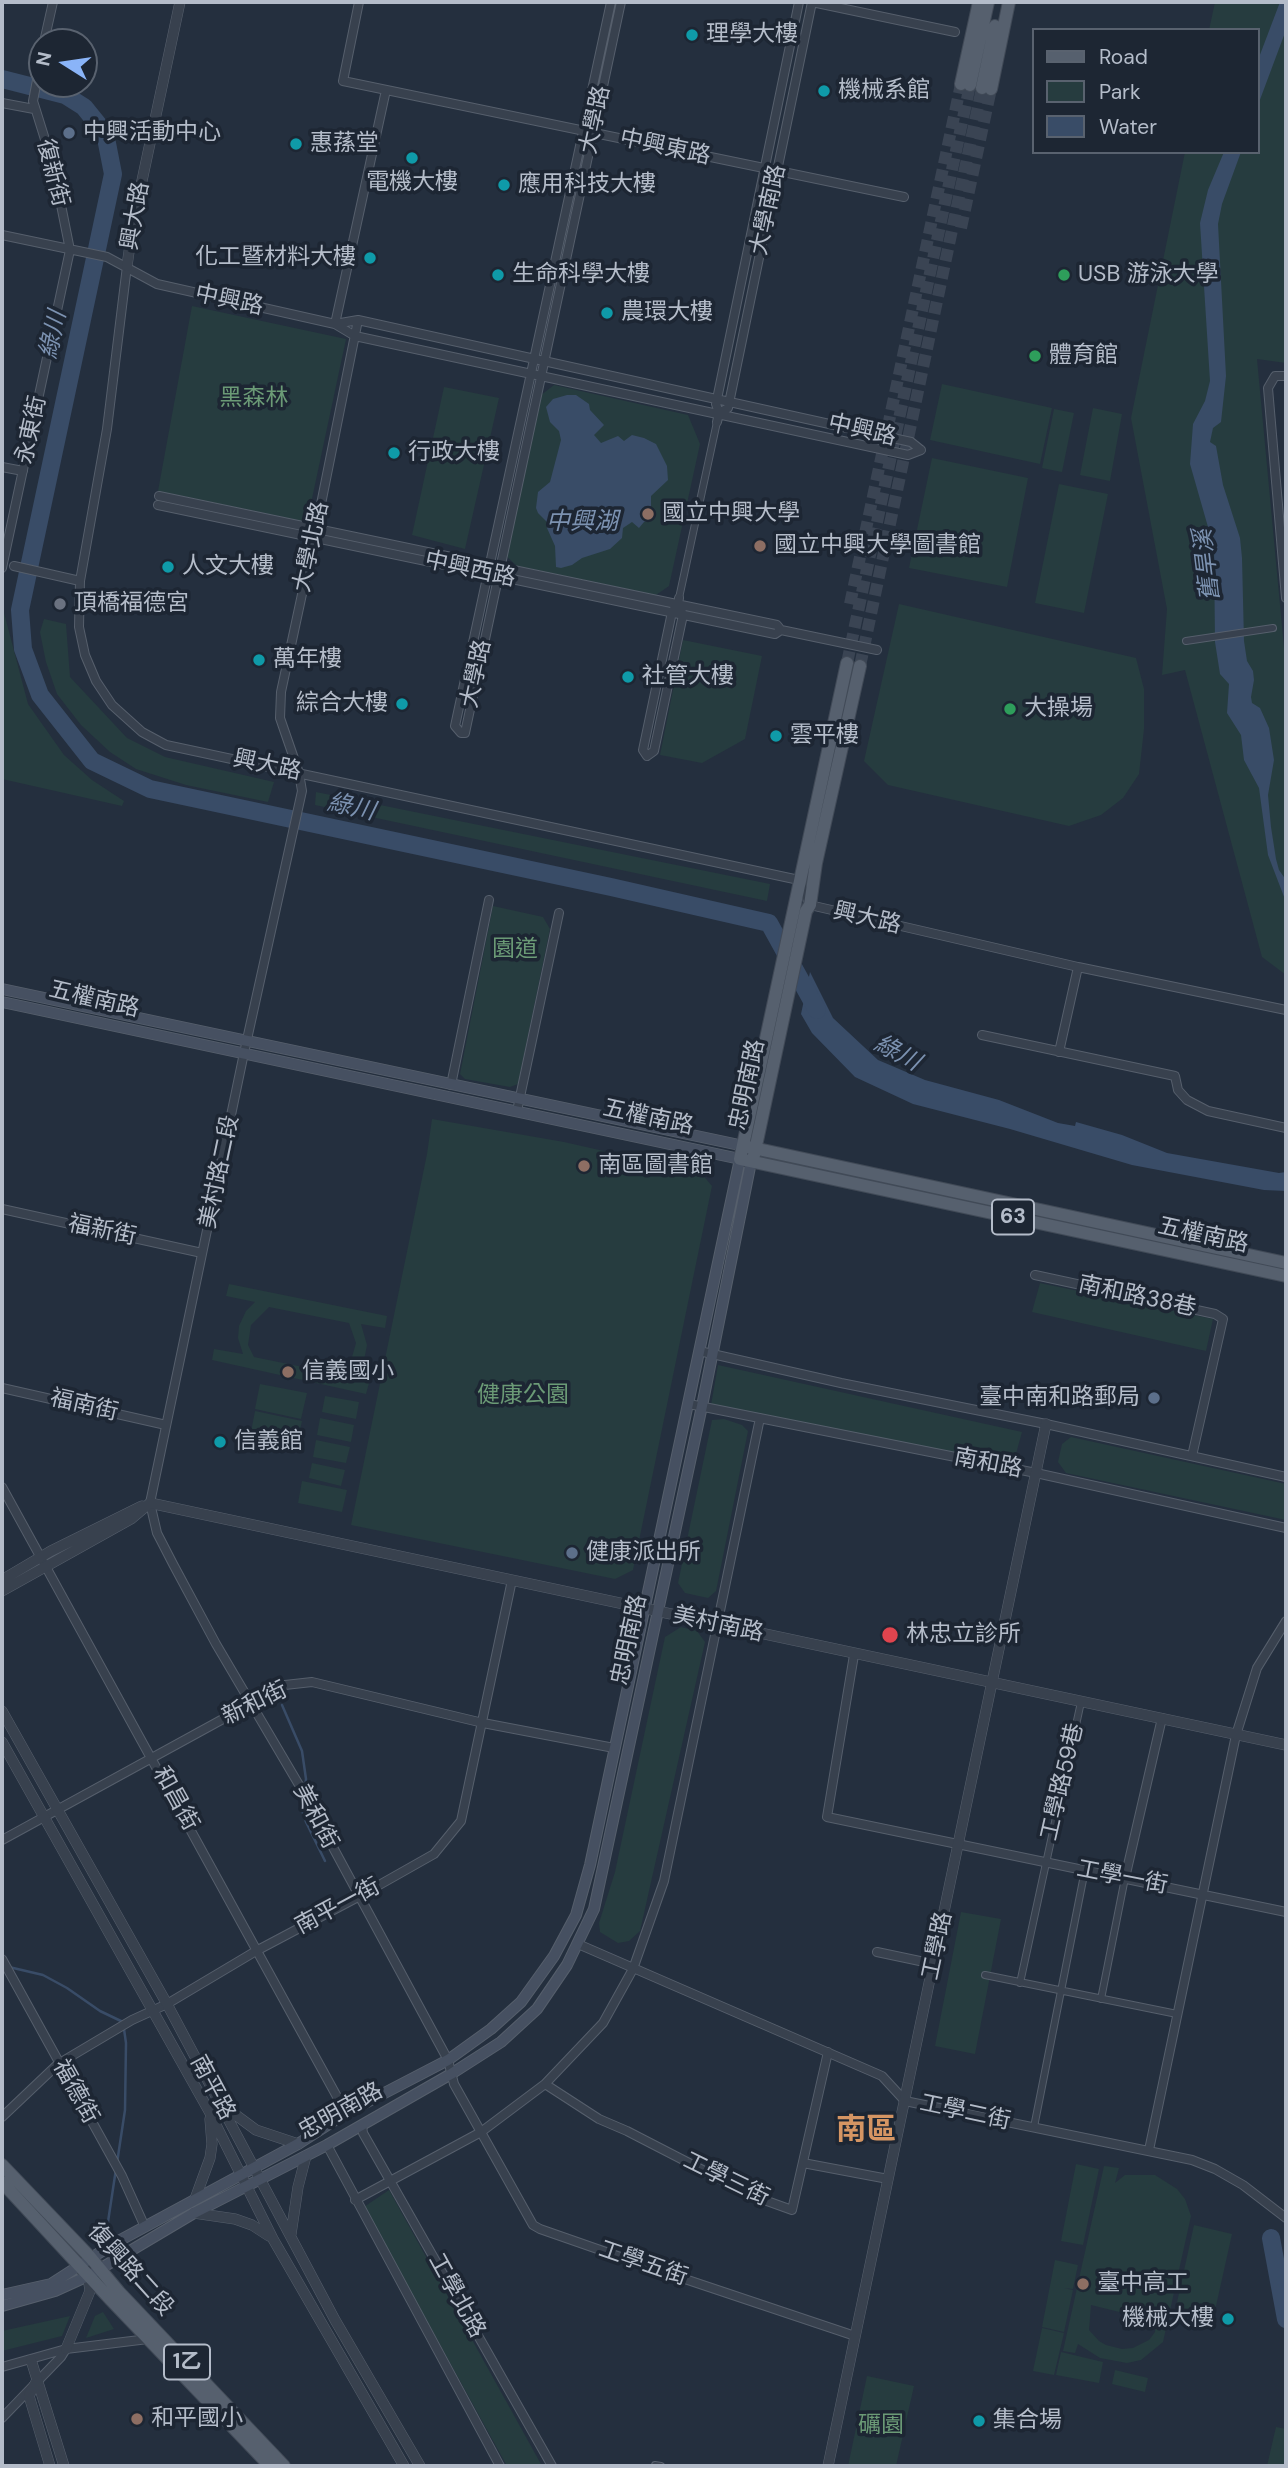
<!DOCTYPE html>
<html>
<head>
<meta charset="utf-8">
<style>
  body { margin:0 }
  #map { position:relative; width:1288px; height:2468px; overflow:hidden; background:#242f3e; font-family:"DM Sans",sans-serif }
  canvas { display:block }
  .frame { position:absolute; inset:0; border:4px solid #b4bcc9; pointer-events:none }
  .legend { position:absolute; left:1032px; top:28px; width:228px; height:126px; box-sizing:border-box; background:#1d2633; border:2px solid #59626f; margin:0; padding:9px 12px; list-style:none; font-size:21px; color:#b4bcc9 }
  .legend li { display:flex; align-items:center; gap:14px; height:35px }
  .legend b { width:35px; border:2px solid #59626f }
  .north { position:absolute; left:28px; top:28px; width:70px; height:70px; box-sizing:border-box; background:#1d2633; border:2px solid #59626f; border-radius:50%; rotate:282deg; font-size:19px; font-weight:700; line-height:28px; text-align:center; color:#b4bcc9 }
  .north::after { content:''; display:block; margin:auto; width:24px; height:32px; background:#8ab4f8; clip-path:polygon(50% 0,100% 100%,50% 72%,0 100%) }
</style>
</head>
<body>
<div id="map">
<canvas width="1288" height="2468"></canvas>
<div class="frame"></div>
<ul class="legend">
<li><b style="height:9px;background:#56606e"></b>Road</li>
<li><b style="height:19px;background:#263c3f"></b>Park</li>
<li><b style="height:19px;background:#394c67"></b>Water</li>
</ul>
<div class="north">N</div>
</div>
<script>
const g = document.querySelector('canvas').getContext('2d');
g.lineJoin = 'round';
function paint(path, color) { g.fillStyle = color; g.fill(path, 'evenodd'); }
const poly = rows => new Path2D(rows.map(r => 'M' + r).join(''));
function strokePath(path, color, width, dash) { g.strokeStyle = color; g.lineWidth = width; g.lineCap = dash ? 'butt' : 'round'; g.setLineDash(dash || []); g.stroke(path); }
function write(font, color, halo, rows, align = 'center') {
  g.font = font + ' "DM Sans","Noto Sans TC",sans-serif'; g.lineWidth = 7; g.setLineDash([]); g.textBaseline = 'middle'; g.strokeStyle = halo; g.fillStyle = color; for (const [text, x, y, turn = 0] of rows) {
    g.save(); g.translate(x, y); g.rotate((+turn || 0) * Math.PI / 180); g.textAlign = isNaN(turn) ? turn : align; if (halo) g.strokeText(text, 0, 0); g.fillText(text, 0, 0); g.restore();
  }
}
paint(poly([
  [1215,2,1286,2,1286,363,1257,359,1286,669,1286,975,1262,957,1185,670,1162,675,1167,609,1131,418,1185,152,1258,152,1258,30,1209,30],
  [192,306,346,339,307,522,158,491],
  [942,384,1052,408,1040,464,930,440],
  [554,385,688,415,700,444,669,586,656,595,517,566,504,554,536,399],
  [444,387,499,398,465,549,412,535],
  [1093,408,1122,414,1110,481,1080,475],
  [1054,409,1074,413,1062,472,1042,468],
  [932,458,1028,478,1007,587,909,568],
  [1059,484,1108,494,1084,613,1035,603],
  [899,604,1136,658,1144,689,1144,729,1139,774,1123,798,1101,815,1069,826,888,785,864,761],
  [3,609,28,704,64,755,92,780,124,801,122,806,2,779],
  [44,619,66,624,70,677,127,738,165,757,274,782,268,802,186,785,136,769,110,752,81,725,57,694,46,662,40,632],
  [683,640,762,656,745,739,702,763,660,755],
  [316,792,770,884,767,901,315,805],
  [493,906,543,917,550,929,518,1084,510,1087,465,1079,460,1074],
  [432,1119,564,1142,701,1173,712,1186,633,1570,615,1579,351,1525,427,1154],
  [1040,1283,1213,1319,1206,1351,1032,1312],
  [229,1284,387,1316,385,1328,361,1324,367,1345,365,1355,363,1364,348,1378,369,1383,366,1394,212,1360,214,1349,243,1354,238,1338,239,1326,246,1311,255,1302,226,1296],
  [269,1307,349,1323,356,1343,352,1357,337,1374,254,1357,248,1345,251,1325],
  [718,1365,1022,1432,1011,1472,711,1405],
  [260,1384,307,1393,301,1419,255,1409],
  [325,1396,359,1402,356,1419,322,1412],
  [255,1411,302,1421,296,1447,250,1437],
  [320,1418,354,1425,351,1442,317,1435],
  [724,1419,742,1425,748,1431,716,1591,708,1598,685,1593,678,1583,712,1420],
  [1071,1437,1286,1484,1286,1520,1066,1473,1058,1462,1062,1444],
  [316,1440,350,1447,346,1463,313,1457],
  [312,1463,345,1470,341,1486,309,1478],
  [302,1481,347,1490,342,1512,298,1503],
  [681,1627,697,1631,705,1642,640,1931,629,1941,618,1943,600,1932,599,1923,615,1872,665,1637],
  [961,1912,1001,1919,975,2054,935,2046],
  [1076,2164,1099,2169,1083,2245,1061,2241],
  [1104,2166,1119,2168,1115,2183,1125,2175,1155,2175,1177,2189,1185,2199,1191,2216,1163,2342,1141,2360,1127,2363,1100,2358,1078,2344,1075,2353,1063,2351],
  [1091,2305,1156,2321,1155,2332,1149,2340,1133,2348,1122,2349,1106,2345,1099,2341,1089,2330],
  [389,2190,542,2466,507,2466,364,2207],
  [1194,2225,1232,2234,1214,2315,1176,2307],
  [1055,2260,1078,2265,1073,2289,1064,2288,1073,2290,1064,2332,1042,2327],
  [103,2312,114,2329,86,2338,95,2316],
  [70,2316,62,2336,2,2351,2,2331],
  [1042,2328,1064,2333,1054,2375,1033,2371],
  [1061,2352,1103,2362,1099,2383,1056,2375],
  [1115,2370,1148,2378,1145,2392,1112,2384],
  [867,2376,914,2386,896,2466,848,2466],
  [1276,2427,1286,2429,1286,2466,1267,2466]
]), '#263c3f');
paint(poly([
  [1280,2,1286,2,1286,30,1258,105,1260,72,1258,72,1258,60],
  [1224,152,1241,152,1222,204,1218,224,1226,376,1221,422,1213,428,1210,442,1216,446,1223,485,1240,538,1242,558,1244,641,1247,661,1253,671,1254,680,1251,697,1252,703,1260,708,1269,728,1274,760,1268,795,1271,827,1276,859,1279,870,1286,880,1286,902,1268,855,1259,788,1244,760,1241,735,1227,713,1229,684,1220,674,1215,642,1214,548,1190,464,1193,424,1205,401,1210,381,1200,223,1208,190],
  [567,395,576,395,589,404,590,410,604,425,594,435,601,443,618,436,624,441,632,435,644,438,656,444,667,466,668,480,651,496,651,520,644,522,639,528,632,522,623,528,622,538,610,549,582,558,572,565,561,568,556,567,555,546,547,528,548,523,538,513,536,508,538,492,550,482,561,440,559,431,550,422,546,407,553,399],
  [810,972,833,1018,878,1060,925,1080,999,1100,1058,1123,1075,1126,1076,1122,1122,1135,1167,1153,1279,1173,1286,1172,1286,1191,1264,1190,1132,1165,1010,1129,913,1104,855,1077,812,1033,801,1014]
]), '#394c67');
strokePath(poly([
  [282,1705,302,1751,306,1779,305,1788],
  [304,1798,302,1810,306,1822,325,1861],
  [9,1967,43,1975,67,1988,100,2011,123,2022,126,2043,125,2110,117,2163],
  [106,2235,116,2169]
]), '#394c67', 2.5);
strokePath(poly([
  [2,79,65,95,84,107,105,133,113,174,20,610,23,649,40,695,92,761,150,789,611,887,769,923,817,1010],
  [1271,2238,1286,2319]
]), '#394c67', 18);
strokePath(poly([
  [961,228,991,89],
  [850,604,961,84],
  [847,663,970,85],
  [860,666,982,88]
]), '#3a4453', 12, [12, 6]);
const pedestrian = poly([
  [679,598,717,422],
  [1186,641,1273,628],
  [985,1975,1177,2014],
  [1020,1983,1081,1702],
  [1101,1999,1125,1878],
  [1034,2127,1085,1870],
  [655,2465,661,2466]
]);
const minor = poly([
  [359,2,343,81,904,197],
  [611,2,455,726,461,733,465,733,621,2],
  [812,2,955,32],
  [44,42,53,2],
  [2,103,34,109],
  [2,235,107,257,157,284,335,324,355,336,908,455,921,450],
  [127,266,107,429,80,581,79,627,85,655,96,681,112,705,142,732,166,745,799,880,810,905,1078,967,1286,1010],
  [358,320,316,529,281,692,280,718,299,773,302,791,244,1053,150,1503,157,1533,173,1564,216,1644,302,1790,448,2060,454,2084,533,2225,540,2229,649,2267,855,2336],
  [335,324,358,320,911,442,921,450],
  [335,324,386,90],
  [1286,376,1275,376,1268,388,1286,598],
  [719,413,728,408,812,2],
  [717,422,719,413,716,404,799,2],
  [2,467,23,471],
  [159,496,777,625,781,630,877,650],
  [158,505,775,634,781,630],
  [14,566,80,581],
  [2,568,70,250,53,165,33,101,42,54],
  [679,598,678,604,672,612,643,750,647,756,654,751,683,615,681,610],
  [982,1035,1175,1076,1178,1090,1187,1100,1208,1111,1286,1128],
  [1059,1052,1078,967],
  [451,1085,489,900],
  [517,1111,559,913],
  [2,1209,202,1253],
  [1035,1275,1215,1314,1223,1319,1192,1456],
  [699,1351,841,1383,1046,1424,1286,1477],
  [2,1388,166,1425],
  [689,1404,1036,1473,1286,1528],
  [2,1487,346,2113],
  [854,1655,827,1817,1286,1912],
  [2,1840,285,1685,312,1682,483,1723,614,1748],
  [1125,1878,1162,1718],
  [578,1944,882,2076,905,2101,1192,2160,1215,2169,1243,2185,1286,2218],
  [877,1952,934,1964],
  [2,1959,122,2176,145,2227],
  [545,2084,599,2119,627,2131,753,2196,792,2210,828,2052],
  [2,2117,58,2064,132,2020,167,2004,256,1951,358,1897,434,1854,461,1821,512,1580],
  [362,2125,363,2133,552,2466],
  [327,2145,500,2466],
  [1149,2150,1236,1735,1257,1668,1286,1621],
  [803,2163,888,2179],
  [355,2200,481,2132,545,2084,603,2023,633,1969,664,1881,760,1418],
  [2,2367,66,2349,148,2339],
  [2,2418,61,2357,66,2349]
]);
const tertiary = poly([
  [127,266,133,223,180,2],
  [150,1503,1286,1745],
  [2,1580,51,1551,142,1506],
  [2,1591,131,1519,150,1503],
  [2,1711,167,2004,335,2320,420,2466],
  [2,1742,209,2111,273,2239,404,2466],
  [225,2107,256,2130,298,2144],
  [195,2199,210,2158,212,2144,210,2119],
  [194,2213,235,2219,252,2225,269,2236],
  [291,2234,298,2187,306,2156],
  [66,2349,90,2291,88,2276,90,2257],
  [31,2360,64,2466],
  [37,2380,29,2396,50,2466],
  [828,2466,1046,1424]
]);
const secondary = poly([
  [2,989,744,1146],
  [2,1002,740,1159,590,1865,576,1915,554,1956,521,2002,491,2029,448,2060,346,2113,298,2144,113,2244,51,2284,2,2295],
  [2,2306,55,2291,88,2276,194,2213,327,2145,451,2074,501,2042,537,2009,567,1965,594,1909,702,1406,751,1162]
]);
const primary = poly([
  [961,84,979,2],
  [970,85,988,2],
  [982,88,995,26],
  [991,89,1009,2],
  [847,663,740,1159,1286,1276],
  [744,1146,1286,1263],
  [754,1155,806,911,810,905,816,863,860,666],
  [2,2165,90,2257,119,2292,284,2466],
  [2,2182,111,2300,270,2466]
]);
strokePath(pedestrian, '#565f6c', 8);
strokePath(minor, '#565f6c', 10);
strokePath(tertiary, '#565f6c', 11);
strokePath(secondary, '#565f6c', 12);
strokePath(primary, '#414a57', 14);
strokePath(pedestrian, '#38414e', 6);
strokePath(minor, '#38414e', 8);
strokePath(tertiary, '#38414e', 10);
strokePath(secondary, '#465061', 10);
strokePath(primary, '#56606e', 12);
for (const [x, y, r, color] of [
  [692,35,7,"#0f9aa8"],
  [824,91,7,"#0f9aa8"],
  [69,133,7,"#5c6f8a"],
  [296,144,7,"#0f9aa8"],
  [412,158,7,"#0f9aa8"],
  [504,185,7,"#0f9aa8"],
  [370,258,7,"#0f9aa8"],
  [498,275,7,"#0f9aa8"],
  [1064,275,7,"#2e9e5b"],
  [607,313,7,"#0f9aa8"],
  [1035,356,7,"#2e9e5b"],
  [394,453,7,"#0f9aa8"],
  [648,514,7,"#8d6e63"],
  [760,546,7,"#8d6e63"],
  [168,567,7,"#0f9aa8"],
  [60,604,7,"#6b7280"],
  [259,660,7,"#0f9aa8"],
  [628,677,7,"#0f9aa8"],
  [402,704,7,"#0f9aa8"],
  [1010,709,7,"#2e9e5b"],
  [776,736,7,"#0f9aa8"],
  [584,1166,7,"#8d6e63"],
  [288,1372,7,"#8d6e63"],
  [1154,1398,7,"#5c6f8a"],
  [220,1442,7,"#0f9aa8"],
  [572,1553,7,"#5c6f8a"],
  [890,1635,9,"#e0444e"],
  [1083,2284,7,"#8d6e63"],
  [1228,2319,7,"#0f9aa8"],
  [137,2419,7,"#8d6e63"],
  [979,2421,7,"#0f9aa8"]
]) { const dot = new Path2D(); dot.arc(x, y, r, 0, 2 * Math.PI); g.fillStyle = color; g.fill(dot); strokePath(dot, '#1d2633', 2.5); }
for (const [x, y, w] of [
  [1013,1217,42],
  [187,2362,46]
]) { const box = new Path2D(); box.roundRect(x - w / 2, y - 17.5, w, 35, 5); g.fillStyle = '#1d2633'; g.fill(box); strokePath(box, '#b4bcc9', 2); }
write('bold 21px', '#b4bcc9', null, [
  ["63",1013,1217],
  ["1乙",187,2362]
]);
write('23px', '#b4bcc9', '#1d2633', [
  ["理學大樓",706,35],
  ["機械系館",838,91],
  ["中興活動中心",83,133],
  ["惠蓀堂",310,144],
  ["電機大樓",412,183,"center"],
  ["應用科技大樓",518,185],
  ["化工暨材料大樓",356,258,"right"],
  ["生命科學大樓",512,275],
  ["USB 游泳大學",1078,275],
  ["農環大樓",621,313],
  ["體育館",1049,356],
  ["行政大樓",408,453],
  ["國立中興大學",662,514],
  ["國立中興大學圖書館",774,546],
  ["人文大樓",182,567],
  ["頂橋福德宮",74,604],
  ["萬年樓",273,660],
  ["社管大樓",642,677],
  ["綜合大樓",388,704,"right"],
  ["大操場",1024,709],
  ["雲平樓",790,736],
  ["南區圖書館",598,1166],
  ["信義國小",302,1372],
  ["臺中南和路郵局",1140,1398,"right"],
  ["信義館",234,1442],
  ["健康派出所",586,1553],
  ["林忠立診所",906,1635],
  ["臺中高工",1097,2284],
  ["機械大樓",1214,2319,"right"],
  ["和平國小",151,2419],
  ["集合場",993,2421]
], 'left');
write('23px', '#b4bcc9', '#1d2633', [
  ["大學路",596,120,-78],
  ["中興東路",665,148,12],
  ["復新街",52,173,76],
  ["大學南路",769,210,-78],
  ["興大路",136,216,-80],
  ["中興路",229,301,12],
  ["永東街",32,430,-78],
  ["中興路",862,431,13],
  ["大學北路",312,547,-78],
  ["中興西路",470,570,12],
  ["大學路",477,674,-78],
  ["興大路",267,766,12],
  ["興大路",867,919,13],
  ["五權南路",94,1000,13],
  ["忠明南路",748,1085,-78],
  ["五權南路",648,1118,12],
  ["美村路二段",220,1172,-78],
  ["福新街",102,1231,12],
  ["五權南路",1203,1236,12],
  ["南和路38巷",1137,1297,12],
  ["福南街",84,1406,13],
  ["南和路",988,1464,11],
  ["美村南路",718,1625,12],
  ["忠明南路",630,1640,-78],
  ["新和街",255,1704,-26],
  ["工學路59巷",1063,1782,-77],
  ["和昌街",175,1799,61],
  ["美和街",315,1817,62],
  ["工學一街",1122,1878,11],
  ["南平一街",338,1907,-28],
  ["工學路",938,1946,-78],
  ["南平路",212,2088,62],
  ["福德街",75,2092,61],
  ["忠明南路",341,2112,-29],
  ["工學二街",965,2113,12],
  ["工學三街",726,2180,26],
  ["工學五街",643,2264,19],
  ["復興路二段",130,2270,48],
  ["工學北路",456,2296,61]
]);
write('23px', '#6b9a76', '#1d2633', [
  ["黑森林",254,399],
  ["園道",515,950],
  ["健康公園",523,1396],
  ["礪園",881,2426]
]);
write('italic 24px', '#7c92b1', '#1d2633', [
  ["綠川",54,335,-78],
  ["中興湖",582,523],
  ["舊旱溪",1208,565,-97],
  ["綠川",351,808,12],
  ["綠川",897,1054,28]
]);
write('bold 30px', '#d59563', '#1d2633', [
  ["南區",866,2131]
]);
</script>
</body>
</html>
